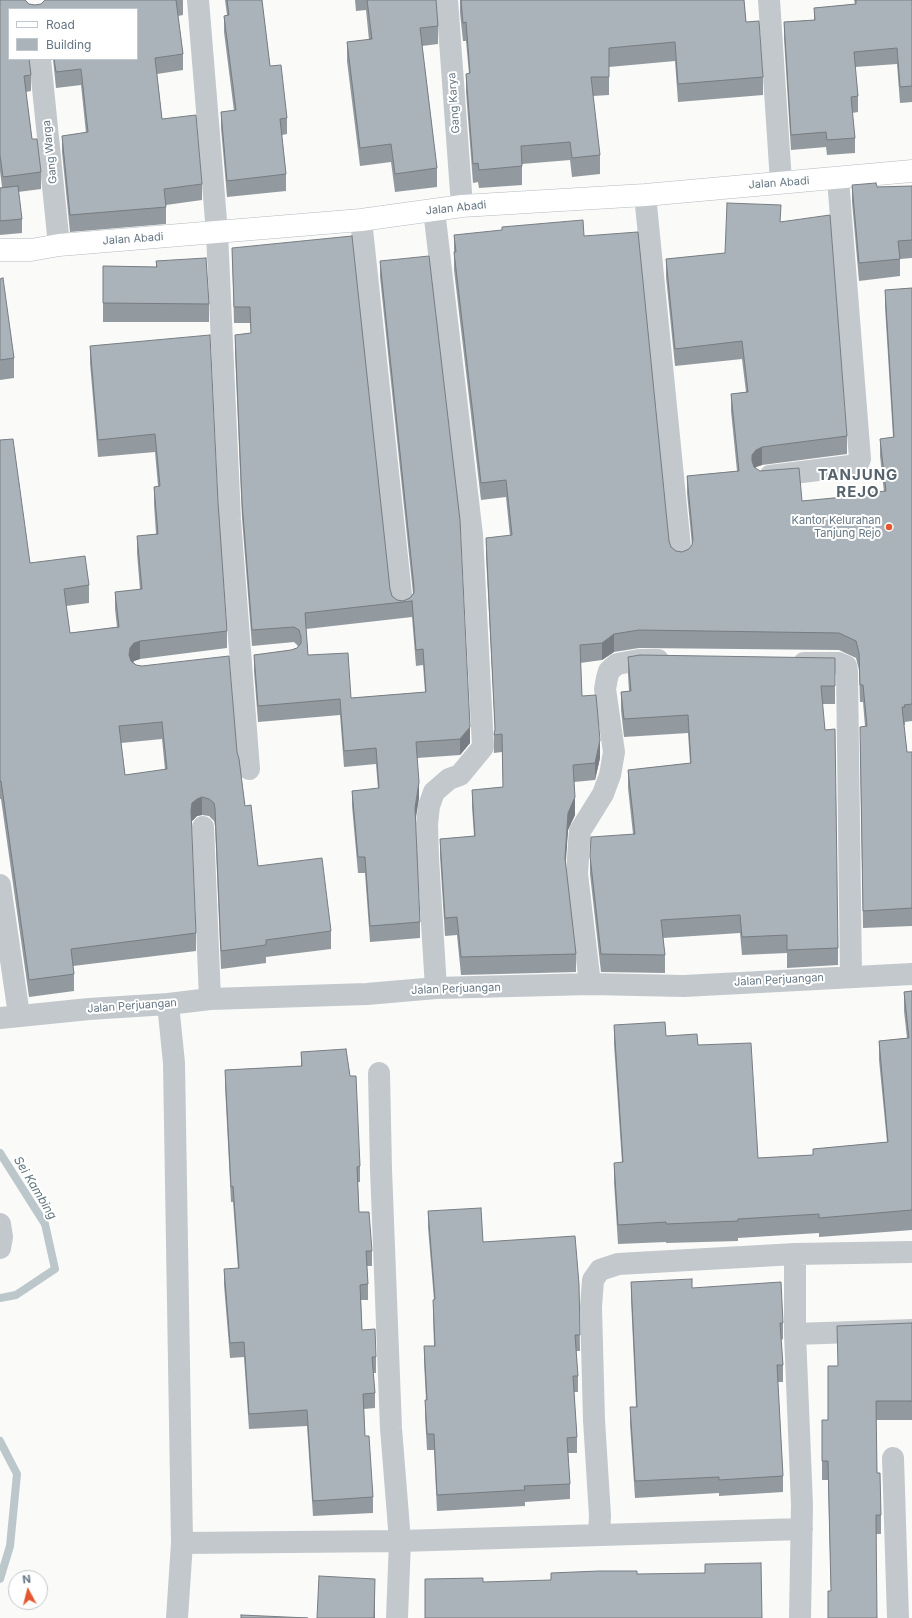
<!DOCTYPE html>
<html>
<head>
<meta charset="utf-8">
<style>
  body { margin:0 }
  #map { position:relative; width:912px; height:1618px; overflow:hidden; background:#fafaf8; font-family:Inter,sans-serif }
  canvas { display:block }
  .legend { position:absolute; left:8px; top:8px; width:130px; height:52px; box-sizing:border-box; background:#fff; border:1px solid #c1c8cd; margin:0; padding:5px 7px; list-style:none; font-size:12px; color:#657683 }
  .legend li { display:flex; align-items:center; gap:8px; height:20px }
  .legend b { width:20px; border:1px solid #c1c8cd }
  .north { position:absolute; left:8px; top:1570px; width:40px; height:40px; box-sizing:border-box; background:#fff; border:1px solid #c1c8cd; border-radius:50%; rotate:353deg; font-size:11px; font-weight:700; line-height:16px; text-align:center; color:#657683 }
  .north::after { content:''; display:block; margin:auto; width:14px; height:18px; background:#e4572e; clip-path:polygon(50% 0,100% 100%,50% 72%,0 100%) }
</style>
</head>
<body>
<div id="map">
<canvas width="912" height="1618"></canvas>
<ul class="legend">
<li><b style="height:5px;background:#fff"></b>Road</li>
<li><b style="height:11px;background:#aab3b9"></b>Building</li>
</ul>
<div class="north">N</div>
</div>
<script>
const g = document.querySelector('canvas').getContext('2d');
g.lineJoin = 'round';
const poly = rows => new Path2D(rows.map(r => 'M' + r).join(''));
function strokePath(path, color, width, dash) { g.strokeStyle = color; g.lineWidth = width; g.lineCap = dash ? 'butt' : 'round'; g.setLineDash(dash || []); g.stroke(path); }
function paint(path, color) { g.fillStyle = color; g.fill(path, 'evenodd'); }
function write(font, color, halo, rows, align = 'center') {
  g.font = font + ' Inter,sans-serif'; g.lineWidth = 4; g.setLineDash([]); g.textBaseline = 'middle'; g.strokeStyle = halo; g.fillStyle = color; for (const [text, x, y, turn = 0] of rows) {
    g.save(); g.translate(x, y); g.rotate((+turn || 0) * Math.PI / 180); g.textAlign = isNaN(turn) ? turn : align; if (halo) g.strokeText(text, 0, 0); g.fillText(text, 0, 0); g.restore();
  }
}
strokePath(poly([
  [0,1153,45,1224,55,1269,16,1295,0,1298],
  [0,1441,17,1474,10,1546,0,1579]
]), '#bbc7cb', 8);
const secondary = poly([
  [0,250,31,250,59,245,361,220,462,206,645,195,912,171]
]);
strokePath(secondary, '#b3babf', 23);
strokePath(poly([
  [198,0,217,233,230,519,249,769],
  [447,0,462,206],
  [769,0,781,182],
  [40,59,59,245],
  [645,195,681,557],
  [434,210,472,535,483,747,460,775,449,779,434,792,429,806,427,824,428,858,436,988],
  [361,220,402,604],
  [770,476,850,466,857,465,860,459,838,179],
  [804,663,839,663,846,666,847,672,851,976],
  [203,827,210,999],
  [0,885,19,1015],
  [590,984,577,874,579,843,580,831,603,794,610,775,614,752,605,689,607,678,609,671,617,664,639,660,658,660],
  [168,1004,174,1063,182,1543,177,1618],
  [0,1018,89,1009,168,1004,210,999,367,994,436,988,590,984,684,986,912,974],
  [379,1073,381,1169,391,1428,400,1541,397,1618],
  [0,1224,2,1237,0,1248],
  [795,1254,795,1334,802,1505,800,1618],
  [795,1334,912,1330],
  [893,1458,898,1618],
  [599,1534,600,1516,594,1420,591,1307,593,1280,600,1270,618,1264,795,1254,912,1252],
  [182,1543,400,1541,802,1529]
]), '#c3c8cc', 22);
strokePath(secondary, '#fff', 22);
paint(poly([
  [0,0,29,4,35,5,41,4,45,0,183,0,183,15,178,16,183,54,183,70,157,74,162,119,202,184,202,200,166,205,166,224,70,232,62,152,62,136,86,133,81,85,56,88,53,59,137,59,9,9,31,75,31,91,26,92,32,139,41,172,41,189,18,192,22,219,22,233,0,235,0,188,2,187,0,171],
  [225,0,262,0,270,66,287,118,287,134,282,135,286,174,286,191,227,197,221,128,221,112,234,111,224,32,224,16,227,15],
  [355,0,436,0,438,26,438,44,422,46,437,168,437,187,395,192,391,162,360,166,347,61,347,42,369,40,366,10,356,11],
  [460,0,744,0,746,22,763,77,763,95,678,102,675,61,609,67,609,95,593,96,600,155,600,174,572,177,570,160,522,164,522,185,479,188,478,182,473,183,466,92,466,74,469,74,466,41,463,41,460,13],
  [854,0,912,0,912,102,900,103,897,64,855,67,858,96,858,112,852,113,855,138,855,153,827,155,826,147,791,150,784,38,784,22,814,20,814,8,855,4],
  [852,185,877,187,912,186,912,258,900,259,900,276,859,281,852,202],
  [781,222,847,436,847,454,762,465,756,467,755,468,802,501,865,496,884,492,880,456,880,439,893,437,885,307,885,290,912,288,912,721,905,722,905,725,904,725,907,752,912,752,912,926,863,928,860,744,865,726,863,702,860,702,859,670,856,658,839,650,639,648,614,652,602,660,580,663,582,696,600,758,595,780,574,782,575,815,568,830,565,864,576,954,576,972,461,975,457,935,445,936,440,856,440,839,474,836,472,807,472,790,503,787,502,752,494,753,494,735,495,731,486,556,486,538,510,536,506,497,481,500,454,270,454,235,584,236,669,541,671,547,676,551,682,552,689,549,692,545,687,493,687,476,737,471,731,411,731,394,746,392,742,359,675,366,666,277,666,259,725,253],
  [232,248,392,596,397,600,403,601,410,598,413,593,380,277,380,261,470,743,460,755,417,758,419,798,415,820,420,922,420,938,370,942,365,873,358,873,352,806,352,791,378,789,376,764,344,767,340,715,258,722,254,671,254,655,291,650,297,648,298,646,294,642,252,646,242,518,235,351,235,335,251,333,250,323,234,323],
  [412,617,416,666,423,665,425,692,351,698,308,655,306,629],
  [156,261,209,304,209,322,103,322,103,266,156,267],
  [0,279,14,358,14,378,0,380],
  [90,346,218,502,227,631,227,648,140,659,134,661,133,662,237,752,245,806,258,866,331,931,331,949,266,957,266,963,221,969,215,826,214,821,209,816,202,815,197,816,192,821,191,825,196,933,196,951,73,966,74,974,74,991,29,997,1,799,0,799,0,440,30,563,89,585,89,603,66,606,70,633,117,627,115,609,115,592,140,590,137,553,137,536,156,534,154,504,154,487,158,486,155,452,98,457,90,363],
  [162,739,165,770,125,775,121,743],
  [628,657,835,658,835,704,822,704,838,948,838,965,787,968,787,953,742,955,740,933,663,938,665,955,665,973,601,972,590,874,590,856,633,834,628,788,628,770,690,763,688,733,624,737,621,710,621,692,629,691,628,675],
  [912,991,912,1230,819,1237,819,1233,738,1238,738,1241,666,1243,666,1242,618,1244,614,1182,614,1163,622,1163,614,1044,614,1025,666,1036,698,1045,758,1158,813,1155,813,1149,887,1142,879,1060,879,1041,907,1038,904,1011,904,992],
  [301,1052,360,1166,360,1182,358,1182,359,1212,372,1251,372,1266,367,1266,368,1284,368,1300,361,1300,362,1330,376,1357,376,1373,373,1373,375,1393,375,1408,364,1409,365,1436,373,1497,373,1513,313,1516,307,1426,249,1429,244,1357,230,1358,224,1285,224,1269,238,1269,233,1202,231,1202,225,1086,225,1070,301,1066],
  [428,1211,483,1242,579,1284,580,1351,576,1351,578,1376,578,1392,574,1392,577,1437,577,1453,568,1453,570,1484,570,1499,525,1502,525,1506,437,1511,434,1450,427,1450,425,1416,425,1400,426,1400,424,1362,424,1346,434,1346,433,1315,433,1300,434,1300,428,1227],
  [631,1282,692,1288,783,1323,783,1339,781,1340,783,1365,783,1382,778,1382,783,1476,783,1492,719,1496,719,1493,635,1498,630,1424,630,1407,636,1407,631,1299],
  [912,1323,912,1420,876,1420,877,1473,881,1515,881,1534,877,1534,831,1591,828,1480,822,1480,822,1420,828,1420,838,1366]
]), '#929a9f');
paint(poly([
  [762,447,762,465,756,467,752,473,752,455,756,450],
  [614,634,614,652,602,660,602,643],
  [140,641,140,659,134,661,130,666,129,655,130,648,134,643],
  [470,727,470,743,460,755,460,739],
  [600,740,600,758,595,780,595,763],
  [419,782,419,798,415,824,415,808],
  [202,797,202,815,197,816,192,821,191,828,191,810,192,803,197,799],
  [575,797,575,815,568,830,565,875,565,858,568,813],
  [375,1579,375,1618,374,1618]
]), '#777d82');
const building = poly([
  [0,0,25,0,29,4,35,5,41,4,45,0,176,0,183,54,155,58,162,119,196,115,202,184,164,189,166,207,70,215,62,136,88,132,81,69,56,72,54,59,137,59,137,9,9,9,9,59,29,59,31,75,24,76,32,139,37,139,41,172,3,177,0,155,0,0],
  [227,0,262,0,270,66,281,65,287,118,280,119,286,174,227,181,221,112,236,110,224,16,229,15,227,0],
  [367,0,436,0,438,26,420,28,437,168,395,174,391,144,360,148,347,42,372,39,367,0],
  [461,0,744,0,746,22,759,21,763,77,678,84,675,42,609,48,609,77,591,77,600,155,572,158,570,142,521,146,522,166,479,170,478,163,473,164,466,74,470,73,466,22,463,23,461,0],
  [856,0,912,0,912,86,900,87,897,48,854,52,858,96,851,97,855,138,827,140,826,132,791,135,784,22,815,20,814,8,856,4,856,0],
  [876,183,877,187,912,186,912,240,898,241,900,259,859,263,852,185,876,183],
  [18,186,22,219,0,221,0,188,18,186],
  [727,203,781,205,780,222,830,215,847,436,762,447,756,450,752,455,752,461,754,467,760,471,799,468,802,501,865,495,865,493,886,491,880,439,894,437,885,290,912,288,912,704,904,705,905,707,902,707,907,752,912,752,912,908,863,911,860,727,867,726,863,685,860,685,859,653,856,641,839,633,639,630,614,634,602,643,580,645,582,696,596,695,600,740,595,763,573,765,575,797,568,813,565,858,576,954,461,957,457,917,445,918,440,839,475,836,472,790,503,787,502,734,494,735,495,729,486,538,512,535,506,480,481,483,454,252,456,252,454,235,502,230,502,227,583,220,584,236,638,232,669,541,671,547,676,551,682,552,689,549,692,545,693,539,687,476,739,471,731,394,748,392,742,341,675,349,666,259,725,253,727,203],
  [352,236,390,589,392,596,397,600,403,601,410,598,414,593,414,587,380,261,429,256,460,520,470,727,460,739,416,742,419,782,415,808,420,922,370,926,365,857,358,857,352,791,379,788,376,748,344,751,340,699,258,706,254,655,291,650,297,648,301,643,301,637,299,630,294,627,252,630,242,502,235,335,251,333,250,307,234,307,232,248,352,236],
  [412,601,416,650,423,649,426,692,351,698,348,653,308,655,305,613,412,601],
  [206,258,209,304,103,303,103,266,157,267,156,261,206,258],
  [3,278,14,358,0,360,0,279,3,278],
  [210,335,218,502,227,631,140,641,134,643,130,648,129,655,131,661,136,665,142,666,229,656,237,752,239,759,245,806,251,805,258,866,322,858,331,931,266,940,266,945,221,951,215,809,214,803,209,799,202,797,197,799,192,803,191,810,196,933,71,949,74,974,29,980,1,781,0,781,0,440,13,439,30,563,85,556,89,585,64,589,70,633,119,627,115,592,142,589,137,536,158,534,154,487,160,486,155,434,98,440,90,346,210,335],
  [162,722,167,769,125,775,119,726,162,722],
  [640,655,835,658,835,686,821,686,825,730,835,729,838,948,787,950,787,935,742,937,740,915,661,920,665,955,601,954,590,856,591,837,635,834,628,770,691,763,688,715,624,719,621,692,631,691,628,657,640,655],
  [912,991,912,1210,819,1218,819,1214,738,1219,738,1221,666,1224,666,1222,618,1225,614,1163,623,1162,614,1025,665,1022,666,1036,697,1034,698,1045,751,1043,758,1158,813,1155,813,1149,888,1142,879,1041,909,1038,904,992,912,991],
  [346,1049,350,1076,356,1076,360,1166,357,1167,359,1212,369,1212,372,1251,366,1251,368,1284,360,1285,362,1330,375,1329,376,1357,372,1357,375,1393,363,1394,365,1436,369,1436,373,1497,313,1501,307,1410,249,1414,244,1342,230,1343,224,1269,239,1268,233,1186,231,1187,225,1070,302,1066,301,1052,346,1049],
  [481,1208,483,1242,575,1236,579,1284,580,1335,575,1335,578,1376,573,1376,577,1437,567,1438,570,1484,524,1486,525,1490,437,1495,434,1434,427,1434,425,1400,427,1400,424,1346,435,1346,433,1300,435,1299,428,1211,481,1208],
  [692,1279,692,1288,781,1282,783,1323,780,1323,783,1365,777,1365,783,1476,719,1480,719,1477,635,1481,630,1407,637,1407,631,1282,692,1279],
  [912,1323,912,1401,876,1401,877,1473,880,1473,881,1515,876,1515,877,1618,828,1618,828,1591,831,1591,828,1461,822,1461,822,1420,828,1420,828,1366,838,1366,837,1326,912,1323],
  [761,1563,762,1618,425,1618,425,1579,483,1578,483,1582,551,1580,551,1573,599,1571,637,1571,637,1574,705,1573,705,1564,761,1563],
  [319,1576,375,1579,374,1618,317,1618,319,1576],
  [241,1615,308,1618,241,1618,241,1615]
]);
paint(building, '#aab3b9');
strokePath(building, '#777d82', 1);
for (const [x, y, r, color] of [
  [889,527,4,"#e4572e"]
]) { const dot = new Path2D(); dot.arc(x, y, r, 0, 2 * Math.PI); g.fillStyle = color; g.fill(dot); strokePath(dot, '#fff', 1.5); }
write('11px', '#657683', '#fff', [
  ["Gang Karya",454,103,-94],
  ["Gang Warga",50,152,-96],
  ["Jalan Abadi",779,183,-4],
  ["Jalan Abadi",456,208,-6],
  ["Jalan Abadi",133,239,-4],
  ["Jalan Perjuangan",779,980,-3],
  ["Jalan Perjuangan",456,989,-2],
  ["Jalan Perjuangan",132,1006,-4]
]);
write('11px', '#657683', '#fff', [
  ["Kantor Kelurahan",881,521],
  ["Tanjung Rejo",881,534]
], 'right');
write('italic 12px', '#60757c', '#fff', [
  ["Sei Kambing",35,1188,59]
]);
g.letterSpacing = '1px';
write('bold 15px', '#57646e', '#fff', [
  ["TANJUNG",858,475],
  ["REJO",858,492]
]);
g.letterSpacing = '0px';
</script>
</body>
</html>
